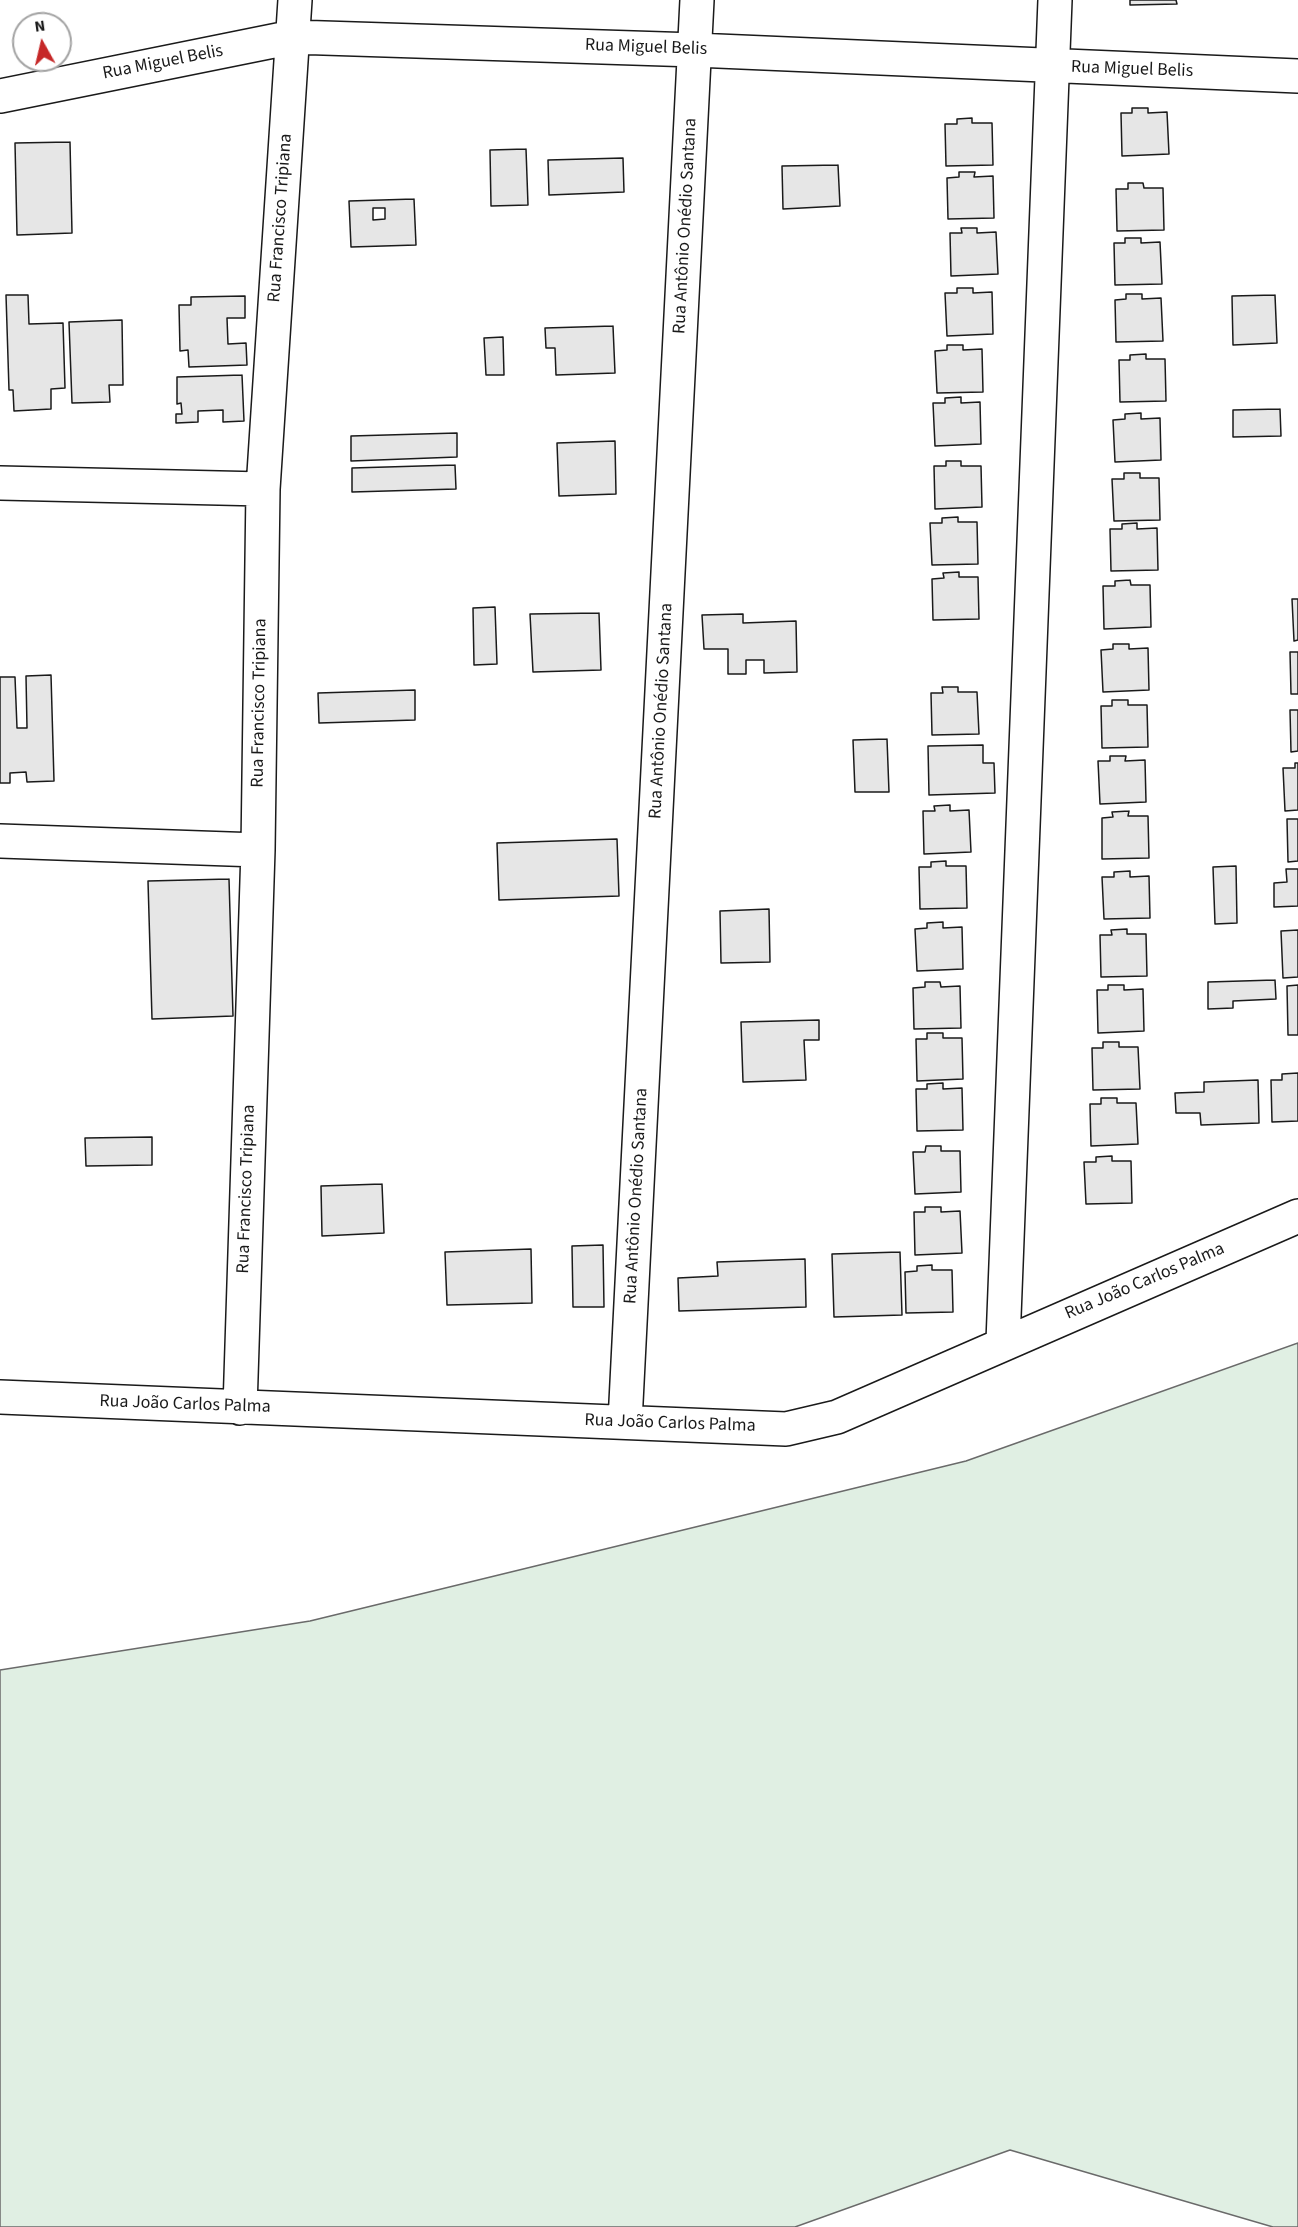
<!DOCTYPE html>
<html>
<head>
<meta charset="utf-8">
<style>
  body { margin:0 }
  #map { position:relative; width:1298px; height:2227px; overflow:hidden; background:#fff; font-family:"Source Sans 3",sans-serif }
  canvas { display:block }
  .north { position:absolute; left:12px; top:12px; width:60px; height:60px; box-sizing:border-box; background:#fff; border:2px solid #a3a3a3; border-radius:50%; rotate:352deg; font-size:16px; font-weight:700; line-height:24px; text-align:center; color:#1a1a1a }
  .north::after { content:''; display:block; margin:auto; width:21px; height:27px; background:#c62828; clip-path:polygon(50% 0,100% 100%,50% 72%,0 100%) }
</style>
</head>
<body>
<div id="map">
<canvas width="1298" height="2227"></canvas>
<div class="north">N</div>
</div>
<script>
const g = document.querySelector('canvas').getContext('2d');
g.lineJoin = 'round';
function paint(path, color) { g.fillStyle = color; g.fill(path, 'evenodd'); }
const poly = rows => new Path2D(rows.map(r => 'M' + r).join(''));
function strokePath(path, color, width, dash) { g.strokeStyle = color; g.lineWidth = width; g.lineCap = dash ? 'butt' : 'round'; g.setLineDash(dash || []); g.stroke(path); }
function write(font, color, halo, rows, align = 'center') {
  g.font = font + ' "Source Sans 3",sans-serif'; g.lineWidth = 4.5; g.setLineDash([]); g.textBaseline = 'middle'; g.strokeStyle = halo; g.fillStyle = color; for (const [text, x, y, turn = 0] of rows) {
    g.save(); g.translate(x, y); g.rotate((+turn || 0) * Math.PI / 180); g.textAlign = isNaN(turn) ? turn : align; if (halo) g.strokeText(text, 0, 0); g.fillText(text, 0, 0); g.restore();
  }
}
const green = poly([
  [1298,1343,1298,2227,1273,2227,1010,2150,795,2227,0,2227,0,1670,310,1621,966,1461,1298,1343]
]);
paint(green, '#e0efe3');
strokePath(green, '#6a6a6a', 1.5);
const building = poly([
  [1130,0,1176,0,1177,4,1130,5,1130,0],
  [1132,108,1148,108,1148,113,1167,112,1169,154,1122,156,1121,113,1132,113,1132,108],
  [972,118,972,123,992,123,993,165,946,166,945,124,957,124,957,119,972,118],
  [70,142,72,233,17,235,15,143,70,142],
  [526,149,528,205,491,206,490,150,526,149],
  [623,158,624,192,549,195,548,160,623,158],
  [838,165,840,206,783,209,782,166,838,165],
  [959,172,975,172,974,177,993,176,994,218,948,219,947,178,959,177,959,172],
  [1128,183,1143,183,1144,188,1163,188,1164,230,1117,231,1116,189,1128,189,1128,183],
  [414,199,416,245,351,247,349,201,414,199],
  [373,208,385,208,385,219,373,220,373,208],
  [961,228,977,228,977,233,996,232,998,274,951,276,950,233,962,233,961,228],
  [1125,238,1141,238,1141,243,1160,242,1162,284,1115,285,1114,243,1125,243,1125,238],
  [957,288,973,288,973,293,992,292,993,334,947,336,945,293,957,293,957,288],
  [1126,294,1142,294,1142,299,1161,298,1163,341,1116,342,1115,300,1126,299,1126,294],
  [6,295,28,295,29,324,63,323,65,388,51,389,51,409,14,411,13,390,9,390,6,295],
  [1275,295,1277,343,1233,345,1232,296,1275,295],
  [245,296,245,318,227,318,228,344,246,343,247,365,189,367,188,350,180,351,179,305,191,305,191,297,245,296],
  [122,320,123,385,109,385,110,402,72,403,69,322,122,320],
  [613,326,615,373,556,375,555,348,546,348,545,328,613,326],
  [503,337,504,375,486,375,484,338,503,337],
  [947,345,963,345,963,350,982,349,983,392,937,393,935,351,947,350,947,345],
  [1146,354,1146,359,1165,359,1166,401,1120,402,1119,360,1130,360,1130,355,1146,354],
  [242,375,244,421,223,422,223,410,198,411,198,422,176,423,176,414,182,414,181,403,177,404,177,377,242,375],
  [961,397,961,403,980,402,981,444,935,446,933,403,945,403,945,398,961,397],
  [1280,409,1281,436,1233,437,1233,410,1280,409],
  [1141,413,1141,419,1160,418,1161,460,1115,462,1113,420,1125,419,1125,414,1141,413],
  [457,433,457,457,351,461,351,436,457,433],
  [615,441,616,494,559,496,557,443,615,441],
  [946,461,961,461,961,466,981,466,982,507,935,509,934,466,946,466,946,461],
  [455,465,456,489,352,492,352,468,455,465],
  [1124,473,1140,473,1140,478,1159,478,1160,520,1114,521,1112,479,1124,479,1124,473],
  [958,517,958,522,977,522,978,564,932,565,930,523,942,523,942,518,958,517],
  [1137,523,1137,529,1157,528,1158,570,1111,571,1110,529,1122,529,1122,524,1137,523],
  [959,572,959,577,978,577,979,619,933,620,932,579,944,578,943,573,959,572],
  [1130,580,1131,585,1150,585,1151,627,1104,629,1103,586,1115,586,1115,581,1130,580],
  [1292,599,1298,599,1298,640,1294,641,1292,599],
  [495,607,497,664,474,665,473,608,495,607],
  [599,613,601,670,533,672,530,614,599,613],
  [743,614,743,623,796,621,797,672,764,673,764,660,746,660,746,674,728,674,728,649,704,649,702,615,743,614],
  [1113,644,1129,644,1129,649,1148,648,1149,690,1103,692,1101,650,1113,649,1113,644],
  [1290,652,1298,652,1298,694,1291,694,1290,652],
  [51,675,54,781,27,782,26,772,10,773,10,783,0,783,0,677,15,677,17,728,27,728,26,676,51,675],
  [942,687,958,687,958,692,977,692,979,734,932,735,931,693,943,693,942,687],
  [415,690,415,720,319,723,318,693,415,690],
  [1112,700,1128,700,1128,705,1147,705,1148,747,1102,748,1101,706,1112,706,1112,700],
  [1290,710,1298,710,1298,751,1291,752,1290,710],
  [887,739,889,792,855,792,853,740,887,739],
  [983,745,983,763,994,763,995,793,929,795,928,746,983,745],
  [1110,756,1126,756,1125,761,1145,760,1146,802,1100,804,1098,761,1110,761,1110,756],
  [1295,763,1298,763,1298,810,1285,811,1283,768,1295,768,1295,763],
  [950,805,950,811,969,810,971,852,924,854,923,811,935,811,934,806,950,805],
  [1129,811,1128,816,1148,816,1149,858,1102,859,1102,818,1113,817,1112,812,1129,811],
  [1287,819,1298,819,1298,861,1288,862,1287,819],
  [617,839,619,896,499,900,497,843,617,839],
  [946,861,946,866,966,866,967,908,920,909,919,867,931,867,931,862,946,861],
  [1236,866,1237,923,1215,924,1213,867,1236,866],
  [1286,869,1298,869,1298,906,1274,907,1274,883,1287,882,1286,869],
  [1130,871,1130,877,1149,876,1150,918,1104,919,1102,877,1114,877,1114,872,1130,871],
  [229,879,233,1016,152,1019,148,881,229,879],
  [769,909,770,962,721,963,720,911,769,909],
  [943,922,943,928,962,927,963,969,917,971,915,929,927,928,927,923,943,922],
  [1127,929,1127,934,1146,934,1147,976,1101,977,1100,935,1112,935,1111,930,1127,929],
  [1298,930,1298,977,1283,978,1281,931,1298,930],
  [1275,980,1276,999,1233,1001,1233,1008,1208,1009,1208,982,1275,980],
  [925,982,940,982,941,987,960,986,961,1028,914,1029,913,988,925,987,925,982],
  [1108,985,1124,985,1124,990,1143,989,1144,1031,1098,1033,1097,990,1108,990,1108,985],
  [1298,985,1298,1035,1288,1035,1287,986,1298,985],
  [819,1020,819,1040,804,1040,806,1080,743,1082,741,1022,819,1020],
  [927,1033,943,1033,943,1038,962,1038,963,1079,917,1081,916,1039,927,1039,927,1033],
  [1103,1042,1119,1042,1119,1047,1138,1047,1140,1089,1093,1090,1092,1048,1103,1048,1103,1042],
  [1298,1073,1298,1121,1272,1122,1271,1080,1282,1080,1282,1074,1298,1073],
  [1258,1080,1259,1123,1201,1125,1200,1113,1176,1113,1175,1093,1204,1092,1204,1082,1258,1080],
  [943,1083,943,1089,962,1088,963,1130,917,1131,916,1089,927,1089,927,1084,943,1083],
  [1101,1098,1117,1098,1117,1103,1136,1103,1138,1144,1091,1146,1090,1104,1101,1104,1101,1098],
  [152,1137,152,1165,86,1166,85,1138,152,1137],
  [926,1146,941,1146,941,1151,960,1151,961,1192,915,1194,913,1152,925,1152,926,1146],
  [1112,1156,1112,1161,1131,1161,1132,1203,1086,1204,1084,1162,1096,1162,1096,1157,1112,1156],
  [382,1184,384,1233,322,1236,321,1186,382,1184],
  [925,1207,941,1207,941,1212,960,1211,962,1253,915,1255,914,1212,925,1212,925,1207],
  [603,1245,604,1307,573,1307,572,1246,603,1245],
  [531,1249,532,1303,447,1305,445,1252,531,1249],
  [900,1252,902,1315,834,1317,832,1254,900,1252],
  [805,1259,806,1307,679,1311,678,1278,718,1276,717,1262,805,1259],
  [932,1265,932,1270,952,1270,953,1312,906,1313,905,1272,917,1271,917,1266,932,1265]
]);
paint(building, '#e6e6e6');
strokePath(building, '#1a1a1a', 1.5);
const minor = poly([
  [0,96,293,37,695,50,1298,76],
  [0,483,263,489],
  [0,841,258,850],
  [1003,1342,1055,0],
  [0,1397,786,1429,837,1417,1298,1216],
  [240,1408,258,850,263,489,295,0],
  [625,1422,697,0]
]);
strokePath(minor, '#1a1a1a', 36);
strokePath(minor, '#fff', 33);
write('18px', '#1a1a1a', '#fff', [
  ["Rua Miguel Belis",646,48,2],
  ["Rua Miguel Belis",163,63,-11],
  ["Rua Miguel Belis",1132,70,2],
  ["Rua Francisco Tripiana",281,218,-86],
  ["Rua Antônio Onédio Santana",686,226,-87],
  ["Rua Francisco Tripiana",260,703,-89],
  ["Rua Antônio Onédio Santana",662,711,-87],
  ["Rua Francisco Tripiana",247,1189,-88],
  ["Rua Antônio Onédio Santana",637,1196,-87],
  ["Rua João Carlos Palma",1145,1282,-23],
  ["Rua João Carlos Palma",185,1405,2],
  ["Rua João Carlos Palma",670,1424,2]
]);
</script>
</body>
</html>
